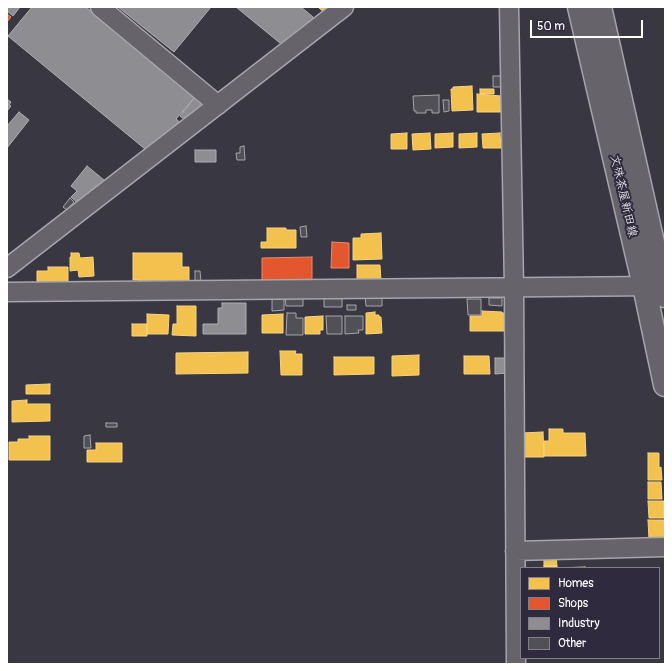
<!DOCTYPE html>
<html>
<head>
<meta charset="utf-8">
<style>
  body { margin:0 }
  #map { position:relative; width:672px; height:671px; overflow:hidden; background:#393741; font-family:Pangolin,sans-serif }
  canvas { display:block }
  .frame { position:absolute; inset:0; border:8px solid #fff; pointer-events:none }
  .legend { position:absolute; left:520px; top:567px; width:140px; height:92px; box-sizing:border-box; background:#2f2a3d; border:1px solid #827f8b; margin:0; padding:5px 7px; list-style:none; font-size:12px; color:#fff }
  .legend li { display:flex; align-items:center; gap:8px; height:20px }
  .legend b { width:20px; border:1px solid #827f8b }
  .scale { position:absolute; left:530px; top:20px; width:113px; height:18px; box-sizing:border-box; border:2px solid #fff; border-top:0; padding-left:5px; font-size:12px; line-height:14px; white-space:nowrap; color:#fff; -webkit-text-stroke:3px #2f2a3d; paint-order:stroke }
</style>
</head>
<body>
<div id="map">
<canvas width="672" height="671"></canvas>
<div class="frame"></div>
<ul class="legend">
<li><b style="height:11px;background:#f2c14e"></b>Homes</li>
<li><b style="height:11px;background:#e4572e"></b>Shops</li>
<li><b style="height:11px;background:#8d8d92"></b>Industry</li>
<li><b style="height:11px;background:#515056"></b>Other</li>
</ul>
<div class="scale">50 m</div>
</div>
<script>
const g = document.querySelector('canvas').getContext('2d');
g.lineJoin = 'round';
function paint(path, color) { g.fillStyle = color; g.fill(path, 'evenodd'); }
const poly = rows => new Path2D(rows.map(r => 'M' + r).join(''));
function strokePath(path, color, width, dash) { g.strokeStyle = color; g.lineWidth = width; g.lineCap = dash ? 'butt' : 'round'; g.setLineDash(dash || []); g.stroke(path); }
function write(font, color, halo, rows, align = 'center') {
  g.font = font + ' Pangolin,"Klee One",sans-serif'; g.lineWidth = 4; g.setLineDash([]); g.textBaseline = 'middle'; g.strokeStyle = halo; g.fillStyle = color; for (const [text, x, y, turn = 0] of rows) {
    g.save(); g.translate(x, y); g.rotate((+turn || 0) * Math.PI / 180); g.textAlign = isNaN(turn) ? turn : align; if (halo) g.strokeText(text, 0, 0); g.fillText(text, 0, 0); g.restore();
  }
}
const homes = poly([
  [318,7,335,7,326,14,318,7],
  [472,86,473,110,452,111,451,89,453,89,453,87,472,86],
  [480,89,494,89,494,94,480,94,480,89],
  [477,94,501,96,501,112,477,112,477,94],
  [407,133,407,149,391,149,391,134,407,133],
  [430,133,431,149,413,150,412,134,430,133],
  [453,133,453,147,435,148,435,134,453,133],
  [477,133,477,147,459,148,459,134,477,133],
  [500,133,501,148,483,148,482,134,500,133],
  [267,228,286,228,286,230,296,230,296,248,261,248,261,242,267,242,267,228],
  [381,233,382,259,353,260,353,238,361,238,361,234,381,233],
  [71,253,79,253,80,258,93,257,94,276,79,277,78,270,70,271,70,257,71,257,71,253],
  [133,253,182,253,182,267,189,267,189,282,139,283,139,280,133,280,133,253],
  [357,265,380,265,381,281,357,281,357,265],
  [48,267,68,267,68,284,37,284,37,271,48,271,48,267],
  [177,306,196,306,196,336,172,335,173,324,177,324,177,306],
  [482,311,502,312,502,313,504,313,504,331,470,331,470,316,482,316,482,311],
  [375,312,375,315,379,315,379,317,381,317,382,333,366,334,366,313,375,312],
  [147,314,169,315,168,334,147,334,147,314],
  [283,314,283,333,262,333,262,315,283,314],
  [323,316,323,330,320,330,320,334,305,334,305,317,323,316],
  [132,324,147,324,147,336,132,336,132,324],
  [280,351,296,351,295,354,302,354,302,375,281,375,280,351],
  [248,352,248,373,176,374,176,353,248,352],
  [419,355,419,375,392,376,392,356,419,355],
  [464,356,489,356,490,374,464,374,464,356],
  [334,357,374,357,374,374,334,375,334,357],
  [50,384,50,394,26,394,26,385,50,384],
  [27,400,27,404,50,404,50,421,12,422,12,401,27,400],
  [549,429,563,429,563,433,585,433,586,456,544,456,544,441,549,441,549,429],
  [543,432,544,457,522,457,522,433,543,432],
  [29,436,50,436,50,460,9,460,9,442,18,442,18,439,29,439,29,436],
  [96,443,122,443,122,462,87,462,87,450,96,450,96,443],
  [648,453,659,453,659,468,661,467,662,480,648,480,648,453],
  [648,482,661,482,662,499,648,499,648,482],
  [648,501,664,501,664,518,649,518,648,501],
  [648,520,664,520,665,538,649,539,648,520],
  [544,557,556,557,557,566,544,566,544,557],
  [544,566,557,566,557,568,544,568,544,566],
  [585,567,585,568,559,568,585,567]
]);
paint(homes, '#f2c14e');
strokePath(homes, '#f6d483', 1);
const shops = poly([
  [7,14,11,17,7,22,7,14],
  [332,242,349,243,349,268,331,268,332,242],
  [312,257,312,281,262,282,262,258,312,257]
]);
paint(shops, '#e4572e');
strokePath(shops, '#ec896d', 1);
const industry = poly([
  [7,7,20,7,13,16,7,11,7,7],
  [32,7,86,7,195,97,176,119,186,127,151,154,8,36,32,7],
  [118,7,211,7,174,52,118,7],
  [236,7,301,7,319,22,286,48,236,7],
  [195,97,203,104,193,116,190,124,180,116,195,97],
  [7,99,11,102,9,105,11,106,7,111,7,99],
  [19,112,29,120,7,148,7,126,19,112],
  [195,150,216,150,216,162,195,162,195,150],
  [87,166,110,185,82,207,71,197,77,191,71,186,87,166],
  [222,303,246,303,246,334,203,334,203,324,218,324,218,308,222,308,222,303],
  [495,358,508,358,508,373,495,374,495,358]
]);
paint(industry, '#8d8d92');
strokePath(industry, '#afafb3', 1);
const building = poly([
  [493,76,504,76,504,87,493,87,493,76],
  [439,95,439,113,432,113,432,110,426,110,426,113,416,113,416,111,414,111,413,96,439,95],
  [443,100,449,100,449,111,444,112,443,100],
  [244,146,245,160,237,160,236,153,240,153,240,147,244,146],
  [70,198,74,202,67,210,63,207,70,198],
  [306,226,307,237,301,237,300,227,306,226],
  [195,271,200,271,201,282,195,282,195,271],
  [324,295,342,295,342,307,324,307,324,295],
  [382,295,382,306,366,306,365,296,382,295],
  [272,296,284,296,284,310,272,311,272,296],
  [285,296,303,296,303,306,286,306,285,296],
  [489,298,502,298,502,306,489,305,489,298],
  [467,299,481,299,481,315,468,315,467,299],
  [347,305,356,305,356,310,347,310,347,305],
  [287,313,296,313,296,318,303,318,303,335,286,335,287,313],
  [326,316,342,316,342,334,327,334,326,316],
  [345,316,363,316,363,330,358,330,359,333,345,334,345,316],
  [106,423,117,423,117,427,106,427,106,423],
  [90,435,91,448,84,448,84,436,90,435]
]);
paint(building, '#515056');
strokePath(building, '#a6a5aa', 1);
const street = poly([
  [100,7,218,105],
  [509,7,514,288,516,664],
  [7,268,344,7],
  [7,292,656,286],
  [515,551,665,547]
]);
const secondary = poly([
  [579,7,644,286,665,385],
  [600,7,665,296]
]);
strokePath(street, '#a6a5aa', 21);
strokePath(secondary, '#a6a5aa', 25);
strokePath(street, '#66646a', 18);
strokePath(secondary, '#66646a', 22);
write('12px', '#fff', '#2f2a3d', [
  ["文殊茶屋新田線",623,196,77]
]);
</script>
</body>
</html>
